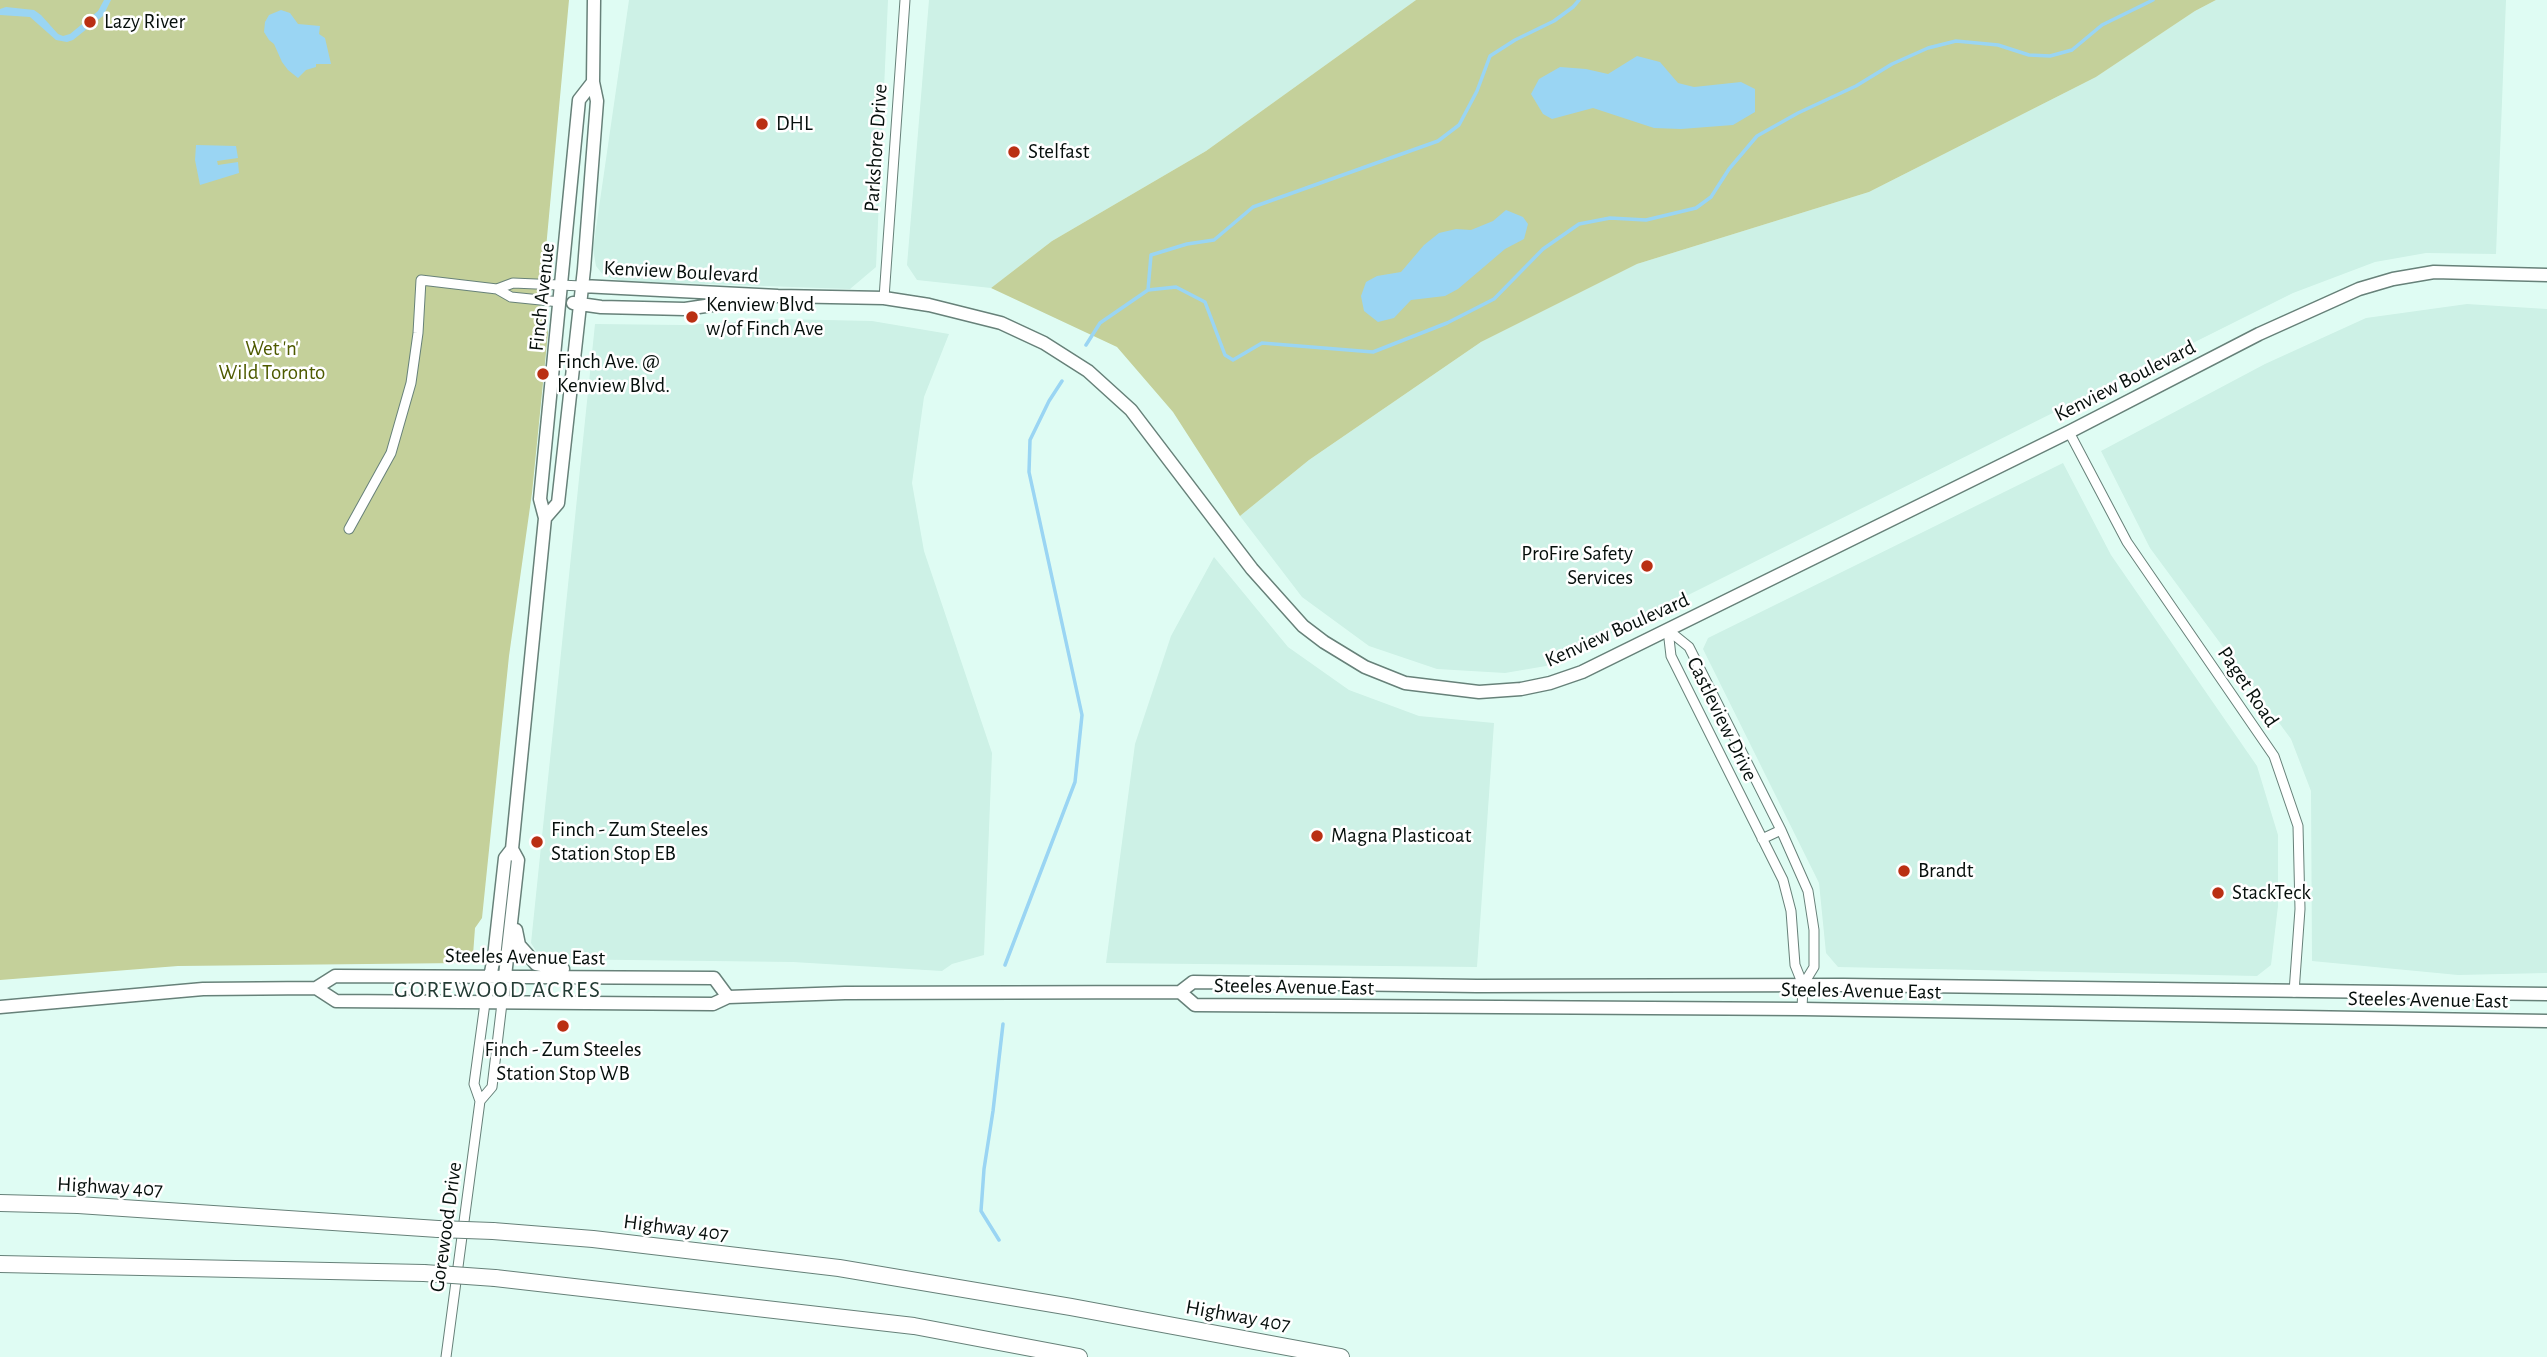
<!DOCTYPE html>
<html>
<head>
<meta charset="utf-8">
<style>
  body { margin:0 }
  canvas { display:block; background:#dffcf3 }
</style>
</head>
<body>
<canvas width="2547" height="1357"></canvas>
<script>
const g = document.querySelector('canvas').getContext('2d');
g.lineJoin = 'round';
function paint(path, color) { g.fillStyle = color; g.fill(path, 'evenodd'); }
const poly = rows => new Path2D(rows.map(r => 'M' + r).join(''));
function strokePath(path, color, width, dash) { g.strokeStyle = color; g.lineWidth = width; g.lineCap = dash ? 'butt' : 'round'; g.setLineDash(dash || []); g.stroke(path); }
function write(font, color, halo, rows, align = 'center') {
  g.font = font + ' "Alegreya Sans",sans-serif'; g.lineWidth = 5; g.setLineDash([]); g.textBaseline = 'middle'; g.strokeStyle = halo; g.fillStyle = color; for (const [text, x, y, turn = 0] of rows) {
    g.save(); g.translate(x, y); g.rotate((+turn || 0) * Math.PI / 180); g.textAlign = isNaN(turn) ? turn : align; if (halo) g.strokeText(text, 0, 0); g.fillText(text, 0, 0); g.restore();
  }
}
paint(poly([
  [629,0,888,0,876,267,850,289,622,281,604,276,596,266,593,249],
  [929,0,1416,0,1206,151,1052,241,991,288,917,280,907,265],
  [2216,0,2506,0,2496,254,2426,253,2375,262,2293,293,1546,666,1505,673,1437,669,1369,646,1302,597,1240,516,1309,460,1481,342,1637,264,1869,192,2096,77,2195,11],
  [2467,304,2547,309,2547,973,2458,975,2312,961,2311,791,2291,739,2150,548,2101,451,2265,364,2366,318],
  [779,319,872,321,949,334,924,397,912,483,924,551,992,753,984,955,952,964,942,971,793,962,548,959,538,954,531,943,595,324,684,325],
  [2063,463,2111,555,2257,766,2278,835,2278,906,2271,965,2257,976,1838,967,1826,953,1819,883,1703,649,1708,638],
  [1214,557,1288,647,1349,690,1419,716,1494,723,1477,967,1106,963,1135,744,1171,636]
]), '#cdf1e6');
paint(poly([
  [0,0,569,0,540,313,546,322,548,333,532,493,509,656,482,918,475,928,473,955,462,963,178,966,0,980],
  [1416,0,2216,0,2195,11,2096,77,1869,192,1637,264,1481,342,1309,460,1240,516,1173,412,1117,347,991,288,1052,241,1206,151]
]), '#c4d09a');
paint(poly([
  [104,0,111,0,103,16,73,40,67,42,56,40,30,17,0,15,0,9,6,7,34,10,41,15,58,34,63,36,70,34,98,11],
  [281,10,290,13,298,24,320,26,319,34,325,38,331,64,316,64,316,67,306,70,298,78,288,70,282,62,274,44,269,40,264,32,265,22,269,15],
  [1637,56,1660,62,1678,83,1694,87,1741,82,1755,89,1755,112,1733,125,1681,129,1654,128,1593,108,1552,119,1543,114,1531,94,1539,79,1560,67,1586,69,1608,74],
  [196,145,236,146,238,158,217,161,218,165,238,162,239,173,200,185,195,160],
  [1506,210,1523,217,1528,224,1524,239,1505,249,1458,289,1445,296,1411,300,1394,318,1378,322,1364,311,1361,296,1366,282,1377,276,1401,272,1424,245,1439,233,1456,229,1471,230,1493,221]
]), '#9ad5f3');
strokePath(poly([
  [1148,290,1151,255,1187,244,1214,240,1253,207,1438,141,1459,125,1477,91,1490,56,1515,40,1554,21,1573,7,1579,0],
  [1086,345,1100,323,1148,290,1176,287,1205,302,1225,355,1233,360,1262,343,1373,352,1447,323,1494,299,1543,249,1579,224,1610,218,1646,220,1696,208,1711,197,1729,169,1757,136,1798,113,1856,86,1892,64,1928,48,1956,41,1998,45,2029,55,2050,56,2072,50,2102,25,2153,0],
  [1005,965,1075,782,1082,715,1029,472,1030,440,1049,401,1062,381],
  [999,1240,981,1211,984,1169,993,1111,1003,1024]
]), '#9ad5f3', 3.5);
const street = poly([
  [497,289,513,283,582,286],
  [884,298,905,0],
  [2069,432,2127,542,2274,756,2298,826,2300,909,2294,992],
  [349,529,391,453,411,383,418,333,421,280,497,289,511,297,560,302],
  [1668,630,1671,656,1783,880,1791,911,1795,965,1803,985,1802,1009],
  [1668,630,1689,647,1781,830,1808,891,1814,930,1814,967,1803,985],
  [1762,839,1781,830],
  [480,1101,492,1087,502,1003],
  [446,1357,480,1101,474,1084,485,1003]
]);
const secondary = poly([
  [582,286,778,296,884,298,929,305,1001,323,1044,343,1088,371,1131,410,1252,569,1303,626,1324,642,1365,667,1405,683,1479,692,1521,689,1550,683,1582,672,2069,432,2259,334,2359,289,2393,279,2434,272,2547,275],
  [573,303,601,307,685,309,753,299],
  [545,518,558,503,584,269,597,101,593,82,594,0],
  [516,930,519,945,536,964,563,969],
  [316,988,336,1001,713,1004,728,997,845,993,1180,992,1193,982,1477,986,1843,985,2547,994],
  [1180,992,1195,1005,1802,1009,2547,1021],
  [485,1003,494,957,505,858,512,849],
  [502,1003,518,860,512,849,545,518,540,499,579,100,593,82],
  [0,1007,203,989,316,988,335,976,714,978,728,997]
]);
const highway = poly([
  [0,1203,78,1205,438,1229],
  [493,1231,593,1239,839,1268,1071,1307,1341,1357],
  [0,1264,424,1273],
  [495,1278,914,1326,1079,1357]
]);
strokePath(street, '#678179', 11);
strokePath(secondary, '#678179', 15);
strokePath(highway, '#678179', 18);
strokePath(street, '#fff', 9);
strokePath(secondary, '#fff', 12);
strokePath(highway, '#fff', 16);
const highwayBridge = poly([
  [438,1229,493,1231],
  [424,1273,495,1278]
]);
strokePath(highwayBridge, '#678179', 18, []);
strokePath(highwayBridge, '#fff', 16);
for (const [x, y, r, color] of [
  [90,22,7,"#ba2f13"],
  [762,124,7,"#ba2f13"],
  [1014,152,7,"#ba2f13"],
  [692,317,7,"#ba2f13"],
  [543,374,7,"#ba2f13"],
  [1647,566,7,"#ba2f13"],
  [1317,836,7,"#ba2f13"],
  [537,842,7,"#ba2f13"],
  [1904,871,7,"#ba2f13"],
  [2218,893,7,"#ba2f13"],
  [563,1026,7,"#ba2f13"]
]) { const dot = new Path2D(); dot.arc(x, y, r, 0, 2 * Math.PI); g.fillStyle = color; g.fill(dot); strokePath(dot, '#fff', 2.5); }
write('21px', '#060f0c', '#fff', [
  ["Lazy River",104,22],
  ["DHL",776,124],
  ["Stelfast",1028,152],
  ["Kenview Blvd",706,305],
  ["w/of Finch Ave",706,329],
  ["Finch Ave. @",557,362],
  ["Kenview Blvd.",557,386],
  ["ProFire Safety",1633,554,"right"],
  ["Services",1633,578,"right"],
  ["Finch - Zum Steeles",551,830],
  ["Station Stop EB",551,854],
  ["Magna Plasticoat",1331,836],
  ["Brandt",1918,871],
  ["StackTeck",2232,893],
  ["Finch - Zum Steeles",563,1050,"center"],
  ["Station Stop WB",563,1074,"center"]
], 'left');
write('21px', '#060f0c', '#fff', [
  ["Parkshore Drive",876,148,-86],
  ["Kenview Boulevard",681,272,3],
  ["Finch Avenue",542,297,-84],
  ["Kenview Boulevard",2125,381,-27],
  ["Kenview Boulevard",1617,630,-24],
  ["Paget Road",2248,687,56],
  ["Castleview Drive",1722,719,64],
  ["Steeles Avenue East",525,957,1],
  ["Steeles Avenue East",1294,987,1],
  ["Steeles Avenue East",1861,991,1],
  ["Steeles Avenue East",2428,1000,1],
  ["Highway 407",110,1187,3],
  ["Gorewood Drive",446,1227,-82],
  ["Highway 407",676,1228,7],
  ["Highway 407",1238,1316,10]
]);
write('21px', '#4e5a00', '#fff', [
  ["Wet 'n'",272,349],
  ["Wild Toronto",272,373]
]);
g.letterSpacing = '2px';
write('23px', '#243c35', '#fff', [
  ["GOREWOOD ACRES",498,990]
]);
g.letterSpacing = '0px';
</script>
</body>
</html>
